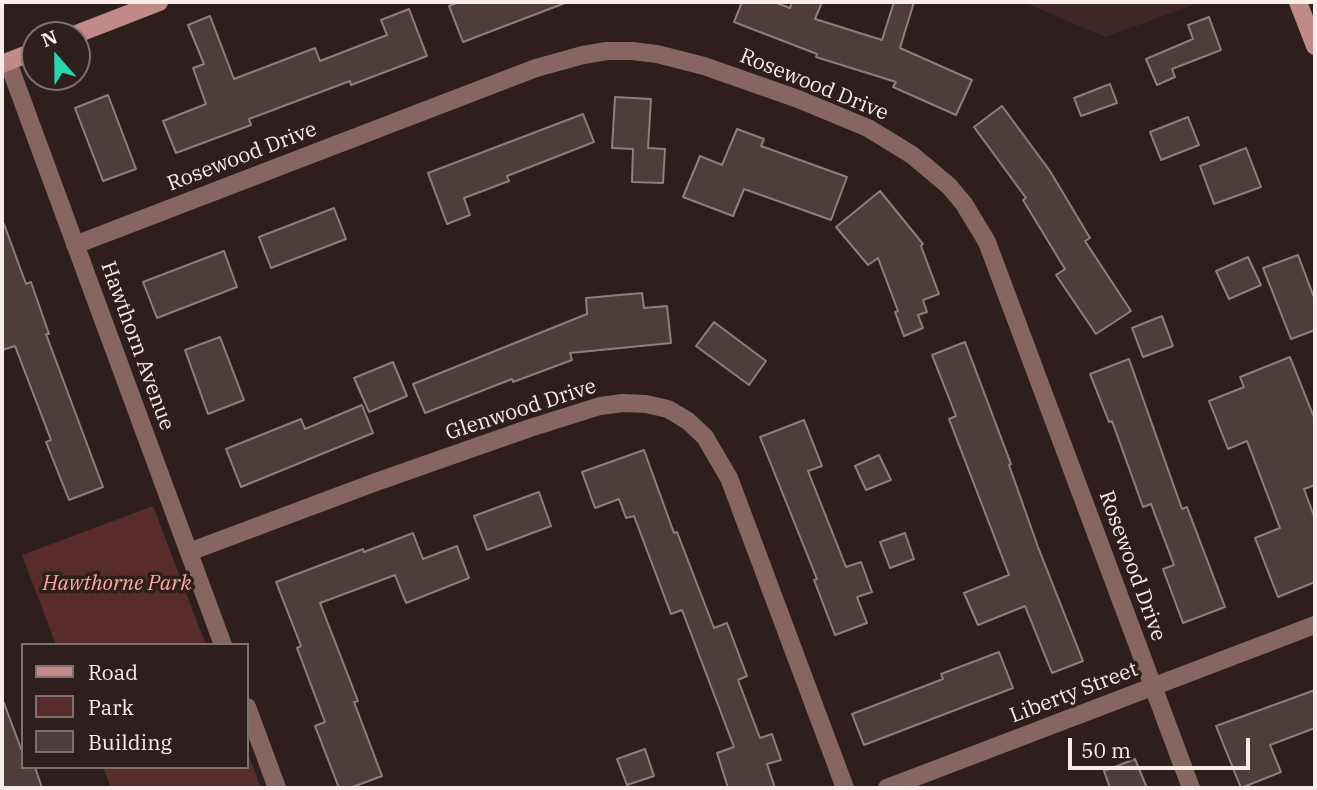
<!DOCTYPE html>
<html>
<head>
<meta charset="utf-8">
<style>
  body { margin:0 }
  #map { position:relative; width:1317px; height:790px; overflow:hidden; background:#2e1e1d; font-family:"IBM Plex Serif",serif }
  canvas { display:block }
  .frame { position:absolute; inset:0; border:4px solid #f9edec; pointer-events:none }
  .legend { position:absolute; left:21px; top:643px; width:228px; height:126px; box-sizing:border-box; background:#2e1e1d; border:2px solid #7f7170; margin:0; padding:9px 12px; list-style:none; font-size:21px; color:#f9edec }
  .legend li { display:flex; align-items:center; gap:14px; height:35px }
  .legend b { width:35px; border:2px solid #7f7170 }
  .north { position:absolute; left:21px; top:21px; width:70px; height:70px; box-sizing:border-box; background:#2e1e1d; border:2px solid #7f7170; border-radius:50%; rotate:339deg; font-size:19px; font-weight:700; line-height:28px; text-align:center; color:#f9edec }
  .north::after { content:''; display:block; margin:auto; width:24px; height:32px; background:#28d5ad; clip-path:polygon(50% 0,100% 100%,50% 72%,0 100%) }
  .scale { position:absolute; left:1068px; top:738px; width:182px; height:32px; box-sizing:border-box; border:4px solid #f9edec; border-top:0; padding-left:9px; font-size:21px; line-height:24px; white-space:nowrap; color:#f9edec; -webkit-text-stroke:5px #2e1e1d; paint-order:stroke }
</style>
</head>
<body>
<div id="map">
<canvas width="1317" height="790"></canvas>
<div class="frame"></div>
<ul class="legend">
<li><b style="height:9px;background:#c08a87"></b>Road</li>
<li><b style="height:19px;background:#582c2c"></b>Park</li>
<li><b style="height:19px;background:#4f3c3b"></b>Building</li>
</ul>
<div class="north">N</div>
<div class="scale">50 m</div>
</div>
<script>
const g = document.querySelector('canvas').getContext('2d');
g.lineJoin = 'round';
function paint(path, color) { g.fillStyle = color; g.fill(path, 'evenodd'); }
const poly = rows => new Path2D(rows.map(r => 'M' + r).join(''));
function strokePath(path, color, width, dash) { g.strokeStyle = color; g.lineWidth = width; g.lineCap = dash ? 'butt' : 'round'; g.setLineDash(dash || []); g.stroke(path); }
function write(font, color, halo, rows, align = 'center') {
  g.font = font + ' "IBM Plex Serif",serif'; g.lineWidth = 7; g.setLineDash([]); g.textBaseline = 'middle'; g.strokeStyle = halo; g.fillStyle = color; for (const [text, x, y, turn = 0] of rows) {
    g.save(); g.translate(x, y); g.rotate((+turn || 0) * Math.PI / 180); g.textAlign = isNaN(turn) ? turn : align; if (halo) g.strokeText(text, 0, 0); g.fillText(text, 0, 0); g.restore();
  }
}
paint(poly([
  [1023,2,1202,2,1105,37]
]), '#3e2726');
paint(poly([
  [153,506,206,645,56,645,22,555],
  [247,751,261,788,111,788,103,767,247,767]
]), '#582c2c');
const building = poly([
  [460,2,565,2,565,3,463,42,449,6,460,2],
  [742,2,774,2,790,8,792,2,822,2,815,19,882,40,894,2,914,2,900,48,972,80,956,115,893,87,896,82,816,57,817,54,734,22,742,2],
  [409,9,427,56,351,85,350,81,249,119,251,125,176,153,163,121,206,104,193,68,204,64,188,25,210,16,234,79,315,48,320,61,387,35,381,20,409,9],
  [1209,17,1221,50,1172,69,1175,77,1157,85,1146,59,1193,39,1188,25,1209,17],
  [1110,84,1117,103,1081,116,1074,98,1110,84],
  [108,95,136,169,103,181,75,108,108,95],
  [615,97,651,99,648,148,665,149,663,183,632,182,633,149,612,148,615,97],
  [1002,106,1050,171,1090,238,1085,241,1131,311,1096,334,1056,275,1065,269,1023,200,1026,198,974,127,1002,106],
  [583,114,594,142,507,176,509,181,464,198,470,215,447,224,428,173,583,114],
  [1188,117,1199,145,1161,160,1150,132,1188,117],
  [737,129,764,139,761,146,847,177,831,220,744,189,733,216,683,197,700,156,722,165,737,129],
  [1246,148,1261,187,1214,204,1200,166,1246,148],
  [880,191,923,244,921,246,939,294,923,300,927,312,918,315,923,328,904,336,895,312,898,311,878,258,868,265,836,227,880,191],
  [334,208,346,239,271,268,259,237,334,208],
  [2,224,4,224,26,284,31,282,49,334,46,334,103,487,69,500,46,442,51,440,15,346,2,350,2,224],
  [224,251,237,287,157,318,143,282,224,251],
  [1298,255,1315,300,1315,330,1291,339,1263,268,1298,255],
  [1248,257,1261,285,1229,299,1216,271,1248,257],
  [642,293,644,308,667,306,671,343,570,353,572,360,513,382,512,379,425,413,413,384,587,314,586,298,642,293],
  [1162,316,1173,346,1143,357,1132,328,1162,316],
  [714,322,766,361,749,385,696,346,714,322],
  [220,337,244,400,208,414,185,350,220,337],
  [965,342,1011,464,1009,465,1038,547,1083,661,1052,673,1025,606,978,625,964,593,1009,575,949,419,956,416,932,355,965,342],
  [1290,357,1315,420,1315,485,1304,489,1315,519,1315,582,1278,597,1255,538,1280,528,1247,441,1228,449,1209,401,1244,387,1240,377,1290,357],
  [1129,359,1182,509,1187,507,1225,607,1183,623,1163,569,1174,565,1151,504,1143,507,1112,421,1109,422,1090,374,1129,359],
  [393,362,407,396,369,412,354,378,393,362],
  [362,405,373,433,241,487,226,449,301,419,305,429,362,405],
  [804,420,822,466,808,471,846,567,861,562,872,592,857,597,867,623,835,635,814,580,817,579,760,437,804,420],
  [644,450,674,533,677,532,714,628,727,623,747,676,738,680,760,738,772,734,781,760,767,764,775,788,728,788,717,753,734,747,682,610,671,614,634,516,626,518,619,499,595,508,582,472,644,450],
  [879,455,891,480,866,490,855,466,879,455],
  [539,492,551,526,487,550,474,516,539,492],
  [413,533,423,559,457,546,469,578,406,603,395,575,320,603,358,701,354,702,382,776,350,788,339,788,315,726,325,722,297,648,301,646,276,582,363,549,364,552,413,533],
  [905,533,914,559,890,568,880,542,905,533],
  [999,652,1013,688,864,745,852,714,943,679,941,674,999,652],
  [1315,690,1315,728,1270,745,1281,772,1241,788,1216,726,1315,690],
  [2,703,4,703,23,754,23,767,35,767,42,788,2,788,2,703],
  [645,749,654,776,627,785,617,759,645,749],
  [1135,759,1147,788,1110,788,1104,771,1135,759]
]);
paint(building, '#4f3c3b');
strokePath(building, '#927d7c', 2);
strokePath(poly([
  [8,62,223,645],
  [75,245,536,68,583,55,607,51,632,51,657,54,704,66,798,99,868,128,912,155,949,186,964,204,987,242,1191,788],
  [189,552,376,482,530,428,600,406,623,403,646,404,668,409,688,421,705,437,729,478,845,788],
  [247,707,277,788],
  [887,788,1315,625]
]), '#876563', 18);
strokePath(poly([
  [1298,2,1315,46],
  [74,35,159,2],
  [2,64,35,51]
]), '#c08a87', 18);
write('21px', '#f9edec', '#2e1e1d', [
  ["Rosewood Drive",814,85,22],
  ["Rosewood Drive",242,157,-21],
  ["Hawthorn Avenue",137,346,70],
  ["Glenwood Drive",521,410,-18],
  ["Rosewood Drive",1132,566,70],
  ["Liberty Street",1074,693,-21]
]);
write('italic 21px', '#fea7a4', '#2e1e1d', [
  ["Hawthorne Park",117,584]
]);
</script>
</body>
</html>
